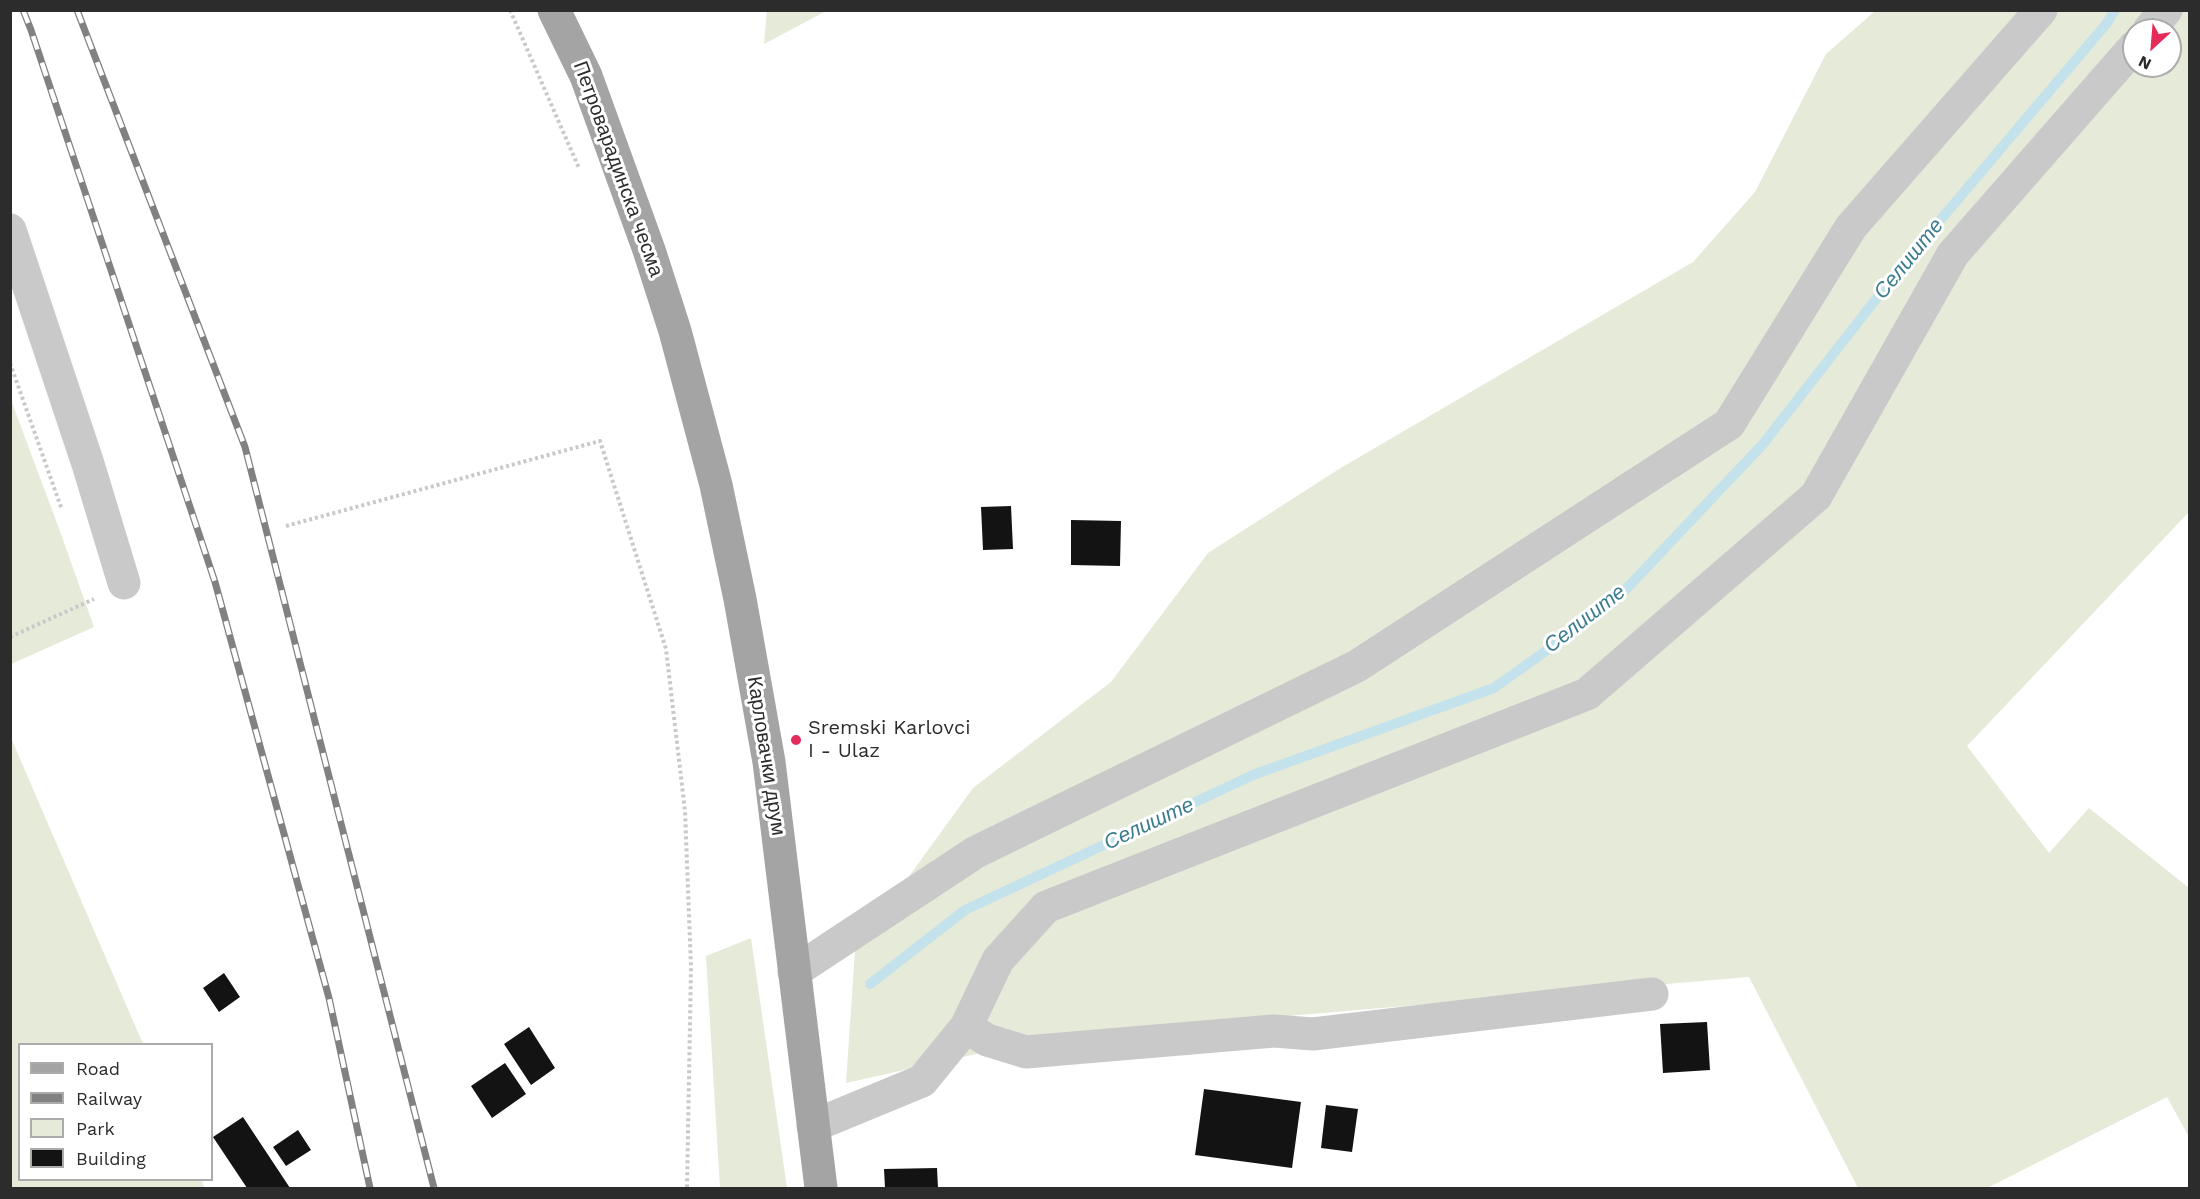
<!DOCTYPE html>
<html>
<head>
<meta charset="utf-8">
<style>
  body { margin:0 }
  #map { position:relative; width:2200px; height:1199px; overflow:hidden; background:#fff; font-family:"Work Sans",sans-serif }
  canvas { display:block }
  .frame { position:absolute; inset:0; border:12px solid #2c2c2c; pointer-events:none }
  .legend { position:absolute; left:18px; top:1043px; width:195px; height:138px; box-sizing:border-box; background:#fff; border:2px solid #ababab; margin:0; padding:8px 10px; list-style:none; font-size:18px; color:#2c2c2c }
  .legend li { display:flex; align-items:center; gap:12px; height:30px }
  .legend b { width:30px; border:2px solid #ababab }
  .north { position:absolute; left:2122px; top:18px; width:60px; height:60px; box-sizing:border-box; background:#fff; border:2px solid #ababab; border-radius:50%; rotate:206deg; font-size:16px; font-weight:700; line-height:24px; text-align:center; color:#2c2c2c }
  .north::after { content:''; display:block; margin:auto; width:21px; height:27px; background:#e62a59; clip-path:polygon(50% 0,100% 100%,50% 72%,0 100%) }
</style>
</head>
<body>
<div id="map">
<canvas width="2200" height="1199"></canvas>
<div class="frame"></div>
<ul class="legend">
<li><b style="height:8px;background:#a4a4a4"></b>Road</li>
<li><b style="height:8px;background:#818181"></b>Railway</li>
<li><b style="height:16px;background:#e5ead9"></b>Park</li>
<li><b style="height:16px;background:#131313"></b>Building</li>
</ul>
<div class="north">N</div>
</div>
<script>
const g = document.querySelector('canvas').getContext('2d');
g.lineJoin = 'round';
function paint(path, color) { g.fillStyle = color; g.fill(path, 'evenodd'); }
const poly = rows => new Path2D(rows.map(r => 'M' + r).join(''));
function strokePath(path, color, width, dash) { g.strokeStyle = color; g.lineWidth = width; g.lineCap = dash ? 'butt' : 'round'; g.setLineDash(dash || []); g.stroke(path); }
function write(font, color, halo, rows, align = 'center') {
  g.font = font + ' "Work Sans",sans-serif'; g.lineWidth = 6; g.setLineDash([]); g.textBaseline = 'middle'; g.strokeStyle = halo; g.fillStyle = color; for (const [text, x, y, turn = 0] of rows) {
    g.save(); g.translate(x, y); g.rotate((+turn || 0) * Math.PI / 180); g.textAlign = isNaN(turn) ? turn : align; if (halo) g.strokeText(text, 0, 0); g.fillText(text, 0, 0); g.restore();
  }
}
paint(poly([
  [767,10,826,10,826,11,764,44],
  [1875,11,2189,11,2189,512,1967,746,2049,853,2089,808,2189,888,2189,1137,2167,1097,1987,1188,1858,1188,1749,977,1145,1028,985,1052,846,1083,855,951,973,788,1111,682,1208,553,1339,469,1693,262,1755,192,1826,54],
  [2134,30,2170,30,2170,66,2134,66],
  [11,400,61,534,94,627,11,664],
  [11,738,143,1044,20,1044,20,1180,201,1180,205,1188,11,1188],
  [751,938,787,1188,720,1188,706,956]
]), '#e5ead9');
strokePath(poly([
  [870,984,965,910,1253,775,1494,688,1613,603,1763,444,1904,263,2107,23,2115,10]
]), '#c4e2eb', 10);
paint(poly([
  [1011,506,1013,549,983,550,981,507],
  [1071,520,1121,521,1120,566,1071,565],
  [224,973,240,997,219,1012,203,988],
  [1707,1022,1710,1070,1663,1073,1660,1024],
  [529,1027,555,1068,531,1085,504,1044],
  [505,1063,526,1094,492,1118,471,1086],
  [1204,1089,1301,1102,1292,1168,1195,1155],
  [1326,1105,1358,1109,1352,1152,1321,1148],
  [243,1117,290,1188,247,1188,213,1137],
  [298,1130,311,1150,286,1166,273,1147],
  [937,1168,938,1188,885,1188,884,1169]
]), '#131313');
strokePath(poly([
  [510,10,579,168],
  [10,363,62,510],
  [286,526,600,441,666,649,685,811,691,967,687,1188],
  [10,637,94,599]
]), '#c9c9c9', 4, [3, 3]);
strokePath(poly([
  [2149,30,2166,10],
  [10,230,88,464,124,583],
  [794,972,976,852,1357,666,1729,424,1851,227,2041,10],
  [966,1027,987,1040,1026,1052,1274,1031,1313,1034,1652,994],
  [813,1126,922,1081,966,1027,998,960,1046,907,1587,694,1816,496,1953,254,2134,47]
]), '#c9c9c9', 33);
strokePath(poly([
  [554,10,586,76,649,250,675,331,716,485,740,599,769,762,821,1188]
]), '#a4a4a4', 33);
const rail = poly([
  [23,10,31,30,215,582,329,998,370,1188],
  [77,10,245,447,434,1188]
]);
strokePath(rail, '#818181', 7);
strokePath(rail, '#fff', 4.5, [14]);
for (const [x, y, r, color] of [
  [796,740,6,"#e62a59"]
]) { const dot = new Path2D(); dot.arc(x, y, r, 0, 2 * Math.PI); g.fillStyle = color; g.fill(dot); strokePath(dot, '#fff', 2); }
write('20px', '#2c2c2c', '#fff', [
  ["Петроварадинска чесма",618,169,70],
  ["Карловачки друм",766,756,81]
]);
write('20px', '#2c2c2c', '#fff', [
  ["Sremski Karlovci",808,728],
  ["I - Ulaz",808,751]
], 'left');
write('italic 21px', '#3a7c8e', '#fff', [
  ["Селиште",1909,259,-51],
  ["Селиште",1585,619,-38],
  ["Селиште",1149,824,-25]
]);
</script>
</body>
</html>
